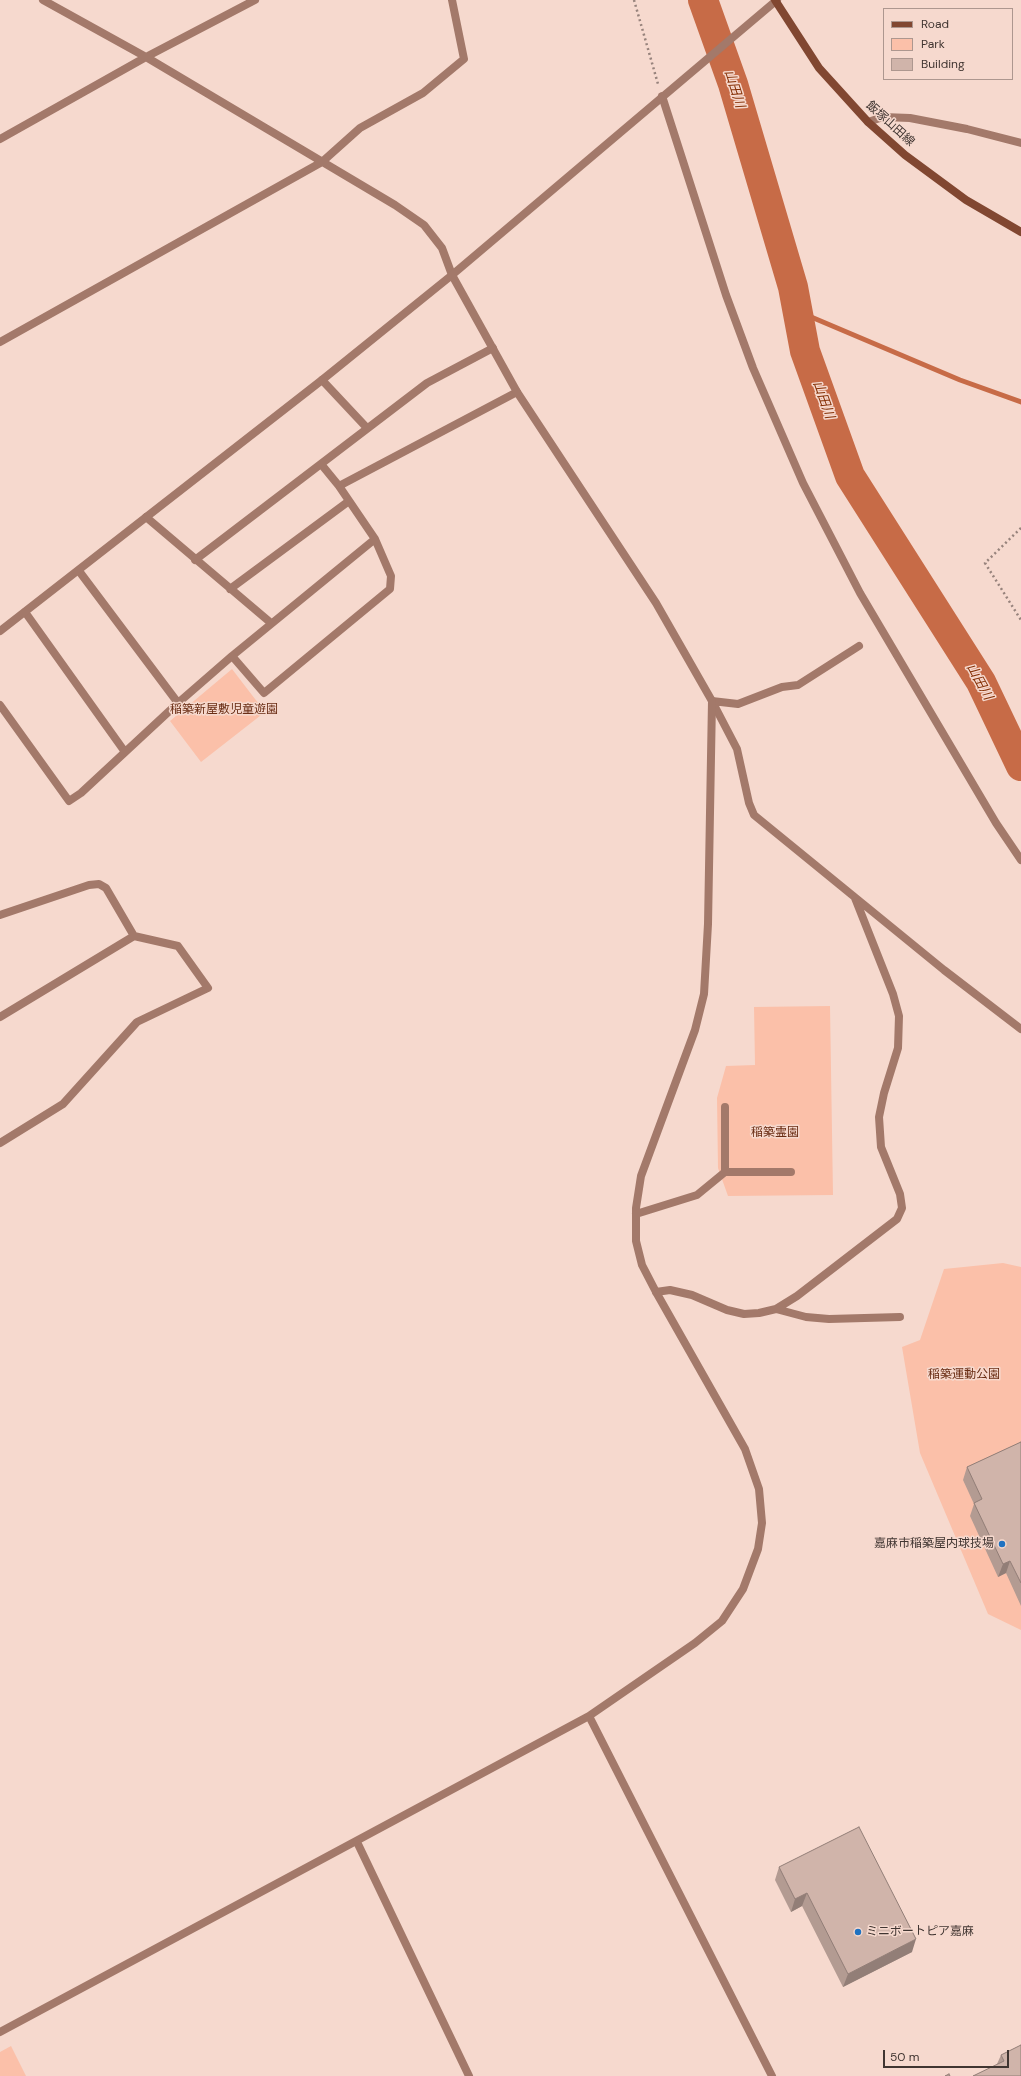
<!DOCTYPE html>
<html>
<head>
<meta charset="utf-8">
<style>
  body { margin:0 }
  #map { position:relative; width:1021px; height:2076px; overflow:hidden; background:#f6d9ce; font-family:"DM Sans",sans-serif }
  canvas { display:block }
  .legend { position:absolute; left:883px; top:8px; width:130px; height:72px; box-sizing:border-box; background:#f6d9ce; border:1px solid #ad978f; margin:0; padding:5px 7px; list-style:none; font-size:12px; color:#403531 }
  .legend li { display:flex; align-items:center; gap:8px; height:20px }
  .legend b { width:20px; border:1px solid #ad978f }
  .scale { position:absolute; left:883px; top:2050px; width:126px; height:18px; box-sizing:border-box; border:2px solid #403531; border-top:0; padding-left:5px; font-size:12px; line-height:14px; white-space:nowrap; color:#403531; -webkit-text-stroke:3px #f6d9ce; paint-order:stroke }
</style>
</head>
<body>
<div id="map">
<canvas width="1021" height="2076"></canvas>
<ul class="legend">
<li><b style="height:5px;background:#814731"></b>Road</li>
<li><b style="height:11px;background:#fbc0a9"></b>Park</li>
<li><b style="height:11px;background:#d0b4aa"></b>Building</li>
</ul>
<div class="scale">50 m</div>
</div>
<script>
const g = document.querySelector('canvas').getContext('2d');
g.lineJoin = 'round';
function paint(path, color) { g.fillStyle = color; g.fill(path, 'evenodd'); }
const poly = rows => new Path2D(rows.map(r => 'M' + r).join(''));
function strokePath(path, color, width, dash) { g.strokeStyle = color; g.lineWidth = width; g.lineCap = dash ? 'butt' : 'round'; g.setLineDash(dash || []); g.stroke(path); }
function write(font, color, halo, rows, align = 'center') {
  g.font = font + ' "DM Sans","Noto Sans JP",sans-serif'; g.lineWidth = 3; g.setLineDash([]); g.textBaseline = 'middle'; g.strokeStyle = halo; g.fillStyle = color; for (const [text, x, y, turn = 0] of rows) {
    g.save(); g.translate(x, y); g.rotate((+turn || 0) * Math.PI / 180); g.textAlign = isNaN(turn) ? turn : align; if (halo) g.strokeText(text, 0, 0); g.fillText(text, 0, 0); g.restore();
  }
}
paint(poly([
  [232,669,265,712,201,762,170,721],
  [830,1006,833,1195,728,1196,718,1168,717,1098,726,1066,755,1065,754,1007],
  [1003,1263,1021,1267,1021,1630,988,1614,920,1453,902,1347,920,1340,944,1269],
  [11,2046,26,2076,0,2076,0,2052]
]), '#fbc0a9');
strokePath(poly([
  [797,311,960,380,1021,402]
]), '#c76b47', 5);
strokePath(poly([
  [703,0,733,84,793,287,805,351,850,476,981,682,1021,766]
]), '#c76b47', 30);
strokePath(poly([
  [634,0,658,84],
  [1021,528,985,563,1021,620]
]), '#97837c', 2.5, [2, 3]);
strokePath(poly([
  [725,1172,791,1172],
  [636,1214,697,1195,725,1172,725,1107]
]), '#a3796a', 8);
strokePath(poly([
  [43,0,146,57,395,205,424,225,442,248,452,275],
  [662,96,726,295,753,368,803,483,860,593,996,823,1021,860],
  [868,122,883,117,910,118,967,129,1021,143],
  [0,139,146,57,255,0],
  [0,342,322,162,360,128,423,93,464,59,452,0],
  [322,380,367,428],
  [321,464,339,486],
  [146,517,271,623],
  [195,560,427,383,493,348],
  [79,571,178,703],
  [230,589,349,501],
  [25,612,125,752],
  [232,656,264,693,390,589,391,576,375,539],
  [712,701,737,749,749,803,754,815,944,970,1021,1029],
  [712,701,738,704,782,687,798,685,859,646],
  [0,705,69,801,81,793,178,703,232,656,375,539,339,486,517,392],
  [0,915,89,885,99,884,106,888,134,936,178,946,208,988,137,1022,63,1104,0,1143],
  [0,1017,134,936],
  [656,1292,670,1290,692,1295,727,1310,744,1314,759,1313,776,1309,797,1296,897,1219,902,1208,900,1194,881,1147,879,1117,884,1093,898,1048,899,1016,893,994,855,898],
  [776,1309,806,1317,829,1319,900,1317],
  [357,1842,469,2076]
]), '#a3796a', 8);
strokePath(poly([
  [0,631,322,380,452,275,777,0],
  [589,1716,772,2076],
  [0,2032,589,1716,695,1643,722,1621,743,1589,758,1549,762,1523,759,1489,745,1449,656,1292,642,1265,636,1241,636,1208,641,1176,695,1030,704,994,708,924,712,701,656,603,517,392,452,275]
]), '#a3796a', 8);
strokePath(poly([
  [775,0,819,68,868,122,905,155,966,200,1021,232]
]), '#814731', 8);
paint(poly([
  [1021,1442,1021,1606,1006,1573,998,1577,970,1516,974,1504,963,1480,967,1467],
  [779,1867,912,1952,843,1987,802,1906,791,1912,775,1880],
  [1001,2055,1021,2076,997,2064]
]), '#b39b92');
paint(poly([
  [1010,1561,1006,1573,998,1577,1003,1564],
  [807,1893,802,1906,791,1912,795,1899],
  [916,1939,912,1952,843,1987,848,1974]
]), '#927e77');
const building = poly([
  [1021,1442,1021,1583,1010,1561,1003,1564,974,1503,982,1499,967,1467,1021,1442],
  [859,1827,916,1939,848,1974,807,1893,795,1899,779,1867,859,1827],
  [1021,2045,1021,2076,973,2076,1004,2061,1001,2055,1021,2045],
  [949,2074,950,2076,945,2076,949,2074]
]);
paint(building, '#d0b4aa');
strokePath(building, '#927e77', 1);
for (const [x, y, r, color] of [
  [1002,1544,4,"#1f72c1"],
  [858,1932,4,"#1f72c1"]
]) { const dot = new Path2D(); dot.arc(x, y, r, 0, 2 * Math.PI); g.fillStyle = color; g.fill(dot); strokePath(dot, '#f6d9ce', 1.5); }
write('12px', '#403531', '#f6d9ce', [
  ["飯塚山田線",890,124,42]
]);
write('12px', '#6a2d14', '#f6d9ce', [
  ["稲築新屋敷児童遊園",224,710],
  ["稲築霊園",775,1133],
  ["稲築運動公園",964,1375]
]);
write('12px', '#403531', '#f6d9ce', [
  ["嘉麻市稲築屋内球技場",994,1544],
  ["ミニボートピア嘉麻",866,1932,"left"]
], 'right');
write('italic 13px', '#863107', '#f6d9ce', [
  ["山田川",734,89,72],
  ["山田川",823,400,70],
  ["山田川",979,682,61]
]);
</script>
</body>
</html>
